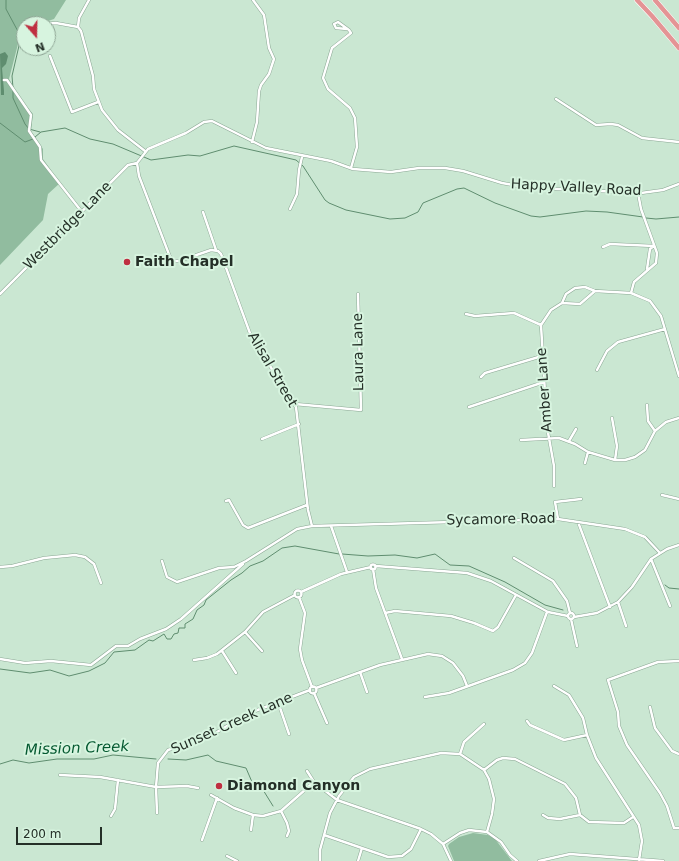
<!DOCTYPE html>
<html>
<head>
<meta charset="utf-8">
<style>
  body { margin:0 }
  #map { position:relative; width:679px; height:861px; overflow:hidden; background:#cae7d2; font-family:"DejaVu Sans",sans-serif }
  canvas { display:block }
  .north { position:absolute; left:16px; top:16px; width:40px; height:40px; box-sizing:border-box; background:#d7f4df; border:1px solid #8fa595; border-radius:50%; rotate:160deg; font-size:11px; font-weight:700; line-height:16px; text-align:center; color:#242f27 }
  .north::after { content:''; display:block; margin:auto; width:14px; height:18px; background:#bf2f41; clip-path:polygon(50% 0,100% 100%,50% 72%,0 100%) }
  .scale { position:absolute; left:16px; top:827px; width:86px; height:18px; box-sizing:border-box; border:2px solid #242f27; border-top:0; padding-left:5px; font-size:12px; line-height:14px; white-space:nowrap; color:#242f27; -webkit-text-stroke:3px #d7f4df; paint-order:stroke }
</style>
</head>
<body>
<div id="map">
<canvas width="679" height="861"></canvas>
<div class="north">N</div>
<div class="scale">200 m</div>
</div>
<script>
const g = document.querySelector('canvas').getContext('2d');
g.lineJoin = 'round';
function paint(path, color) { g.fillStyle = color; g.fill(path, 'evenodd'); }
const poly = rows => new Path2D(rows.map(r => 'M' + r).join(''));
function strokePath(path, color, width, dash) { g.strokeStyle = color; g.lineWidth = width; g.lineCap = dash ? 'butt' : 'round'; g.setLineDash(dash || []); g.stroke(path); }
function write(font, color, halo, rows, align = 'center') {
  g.font = font + ' "DejaVu Sans",sans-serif'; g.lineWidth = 4; g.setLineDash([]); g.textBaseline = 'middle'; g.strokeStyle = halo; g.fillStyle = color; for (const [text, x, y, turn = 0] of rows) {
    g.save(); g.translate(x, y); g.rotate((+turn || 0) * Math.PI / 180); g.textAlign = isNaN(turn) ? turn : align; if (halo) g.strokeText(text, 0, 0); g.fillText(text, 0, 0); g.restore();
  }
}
paint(poly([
  [0,0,66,0,54,19,39,24,24,24,24,39,18,44,9,79,22,101,33,114,31,131,43,149,43,159,60,183,48,194,43,220,0,265],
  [473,833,488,835,495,839,512,861,454,861,448,846,449,844,459,837]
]), '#91bc9f');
paint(poly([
  [5,52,8,56,6,64,2,68,4,91,4,95,1,95,0,54]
]), '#5f8d6f');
strokePath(poly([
  [6,0,6,9,21,37,12,76,13,88],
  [13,91,13,98,25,124,29,129,40,132],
  [0,123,25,142,33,139],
  [35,137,41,132,65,128,90,139,113,144,151,160,188,155,200,156,234,146,283,157,296,160,303,166,325,200,329,203,346,210,390,219,405,218,418,212,423,203,457,189,464,188,495,203,531,216,540,217,586,211,607,212,643,217],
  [646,218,656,219,679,217],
  [342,554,368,556,395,555,417,558,435,554,450,565,469,566,505,582,545,605,563,610],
  [665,585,669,588,679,589],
  [0,669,30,673,50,670,69,676,89,671,105,663,114,652,135,650,149,640,153,641,164,634,167,639,171,639,174,634,178,633,179,628,185,628,185,624,193,619,197,610,204,605,206,600,231,580,242,573,250,566,263,561,282,548,295,546,339,554],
  [168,759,186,760,208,755,216,761,246,768,252,782,260,785,273,806],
  [0,764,13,760,29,763,57,759,94,759,113,755,156,759]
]), '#5f8d6f', 1);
const street = poly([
  [41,24,56,23,78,27],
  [78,27,81,31,93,76,94,89,102,110,118,130,145,151],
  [78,27,79,18,89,0],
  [347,29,336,28,334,24,338,22,349,30,351,33,332,48,323,78,328,89,350,108,355,118,357,147,351,168],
  [50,56,72,112,98,102],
  [4,80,7,80,31,115,29,131,40,147,41,160,82,212],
  [556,99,596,125,611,124,618,125,642,138,679,142],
  [252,142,257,122,259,91,261,85,269,74,274,59,269,48,264,15,253,0],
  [137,163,148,149,186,133,204,122,212,121,266,148,331,161,353,169,391,172,419,168,445,168,463,171,502,183,530,188,558,189,641,193,663,190,679,184],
  [137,163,139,176,170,257,175,261,179,261,211,250,218,251,221,254,251,336,296,407,308,510,312,526],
  [290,209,297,194,299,170,302,157],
  [203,212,216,250],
  [603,247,610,244,654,246],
  [647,269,650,249,654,246],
  [631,293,634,282,656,263,657,253,641,209,638,193],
  [0,294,128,165,137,163],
  [562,303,580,304,595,291],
  [466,314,475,316,514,313,541,325],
  [597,370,607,351,618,342,665,329],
  [481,377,485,373,542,356],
  [295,404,361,410,358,294],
  [647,405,648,421,655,431],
  [469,407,544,382],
  [612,418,617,446,615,460],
  [262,439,299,424],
  [521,440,559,438,575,444,588,452,615,460,625,460,635,457,645,450,655,431,666,422,679,418],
  [569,441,576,429],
  [585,463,588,452],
  [554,486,554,466,547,427,541,325,551,310,562,303,566,294,575,288,585,287,595,291,631,293,650,301,661,316,679,376],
  [662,495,679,499],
  [226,501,229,500,243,525,248,528,307,505],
  [558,519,555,502,581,499],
  [578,522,610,607],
  [331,526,347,572],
  [514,558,553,581,567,601,570,613],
  [651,559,670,606],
  [162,561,167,577,177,582,219,568,234,567,246,561,297,529,312,526,558,519,625,529,645,537,660,553],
  '370.5 567a2.5 2.5 0 1 1 5 0a2.5 2.5 0 1 1-5 0Z',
  [376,566,467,573,491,581,548,612,568,616],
  [0,567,12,566,44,558,75,555,85,557,94,564,101,583],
  [373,569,376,588,402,659],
  '294.5 594a3.5 3.5 0 1 1 7 0a3.5 3.5 0 1 1-7 0Z',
  [301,592,341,574,371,567],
  [299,597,305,613,300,649,302,660,312,687],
  [618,602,626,626],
  '568 616a3 3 0 1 1 6 0a3 3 0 1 1-6 0Z',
  [385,613,395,611,451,616,474,623,493,631,498,627,516,595],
  [574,617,597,613,618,602,632,587,651,559,667,549,679,545],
  [571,619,577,646],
  [245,632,262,651],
  [222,651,236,673],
  [0,659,25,663,51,661,91,665,116,646,128,646,140,639,166,629,181,619,243,564],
  [194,660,207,658,217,654,245,632,263,612,295,595],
  [679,661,658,662,608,680,618,712,619,726,627,745,660,793,667,806,674,828,679,828],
  [360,672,367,692],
  [554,686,569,695,583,718,587,735,596,758,639,825,642,841,639,860],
  '309.5 690a3.5 3.5 0 1 1 7 0a3.5 3.5 0 1 1-7 0Z',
  [316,688,380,665,428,654,442,656,453,663,463,676,467,686],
  [314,693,327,723],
  [425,697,449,693,513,670,525,663,532,653,547,612],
  [278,702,289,734],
  [650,707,655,728,672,751,679,754],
  [527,721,530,725,564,740,587,735],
  [460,754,464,742,484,724],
  [484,770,497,760,503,758,515,759,565,784,576,798,580,815,589,822,624,823,633,817],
  [307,771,314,782,337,800,421,829,431,834,443,844,451,861],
  [60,775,100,777,156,787,187,786,198,788],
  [211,795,234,808,253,815,263,816,281,811,314,782],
  [281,811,287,823,289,831,287,836],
  [157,813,156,787,158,763,168,750,212,735,247,714,310,690],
  [543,815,548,818,560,819,580,815],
  [111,816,115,809,118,780],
  [251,830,253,815],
  [324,835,388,857,402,856,411,849,421,829],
  [202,840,217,798],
  [443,844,460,833,469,830,487,832,501,842,510,855,517,861],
  [227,856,237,861],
  [320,861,320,850,330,813,339,796,354,777,370,769,441,753,460,754,484,770,489,779,494,799,492,814,487,832],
  [358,861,362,848],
  [539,861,570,854,663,861]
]);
const highway = poly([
  [637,0,652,16,679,48],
  [655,0,679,28]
]);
strokePath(street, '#8ba794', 3.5);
strokePath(highway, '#fff', 5.5);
strokePath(street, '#fff', 2.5);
strokePath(highway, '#e49495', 4.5);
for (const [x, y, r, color] of [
  [127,262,4,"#bf2f41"],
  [219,786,4,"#bf2f41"]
]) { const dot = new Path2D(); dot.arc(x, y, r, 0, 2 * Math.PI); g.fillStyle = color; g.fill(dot); strokePath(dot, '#d7f4df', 1.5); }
write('14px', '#242f27', '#d7f4df', [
  ["Happy Valley Road",576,188,3],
  ["Westbridge Lane",68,226,-45],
  ["Laura Lane",359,352,-91],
  ["Alisal Street",272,370,60],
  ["Amber Lane",545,390,-94],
  ["Sycamore Road",501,520,-1],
  ["Sunset Creek Lane",232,724,-24]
]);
write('bold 14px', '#242f27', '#d7f4df', [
  ["Faith Chapel",135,262],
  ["Diamond Canyon",227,786]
], 'left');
write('italic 15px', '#055931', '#d7f4df', [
  ["Mission Creek",77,749,-2]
]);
</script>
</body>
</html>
